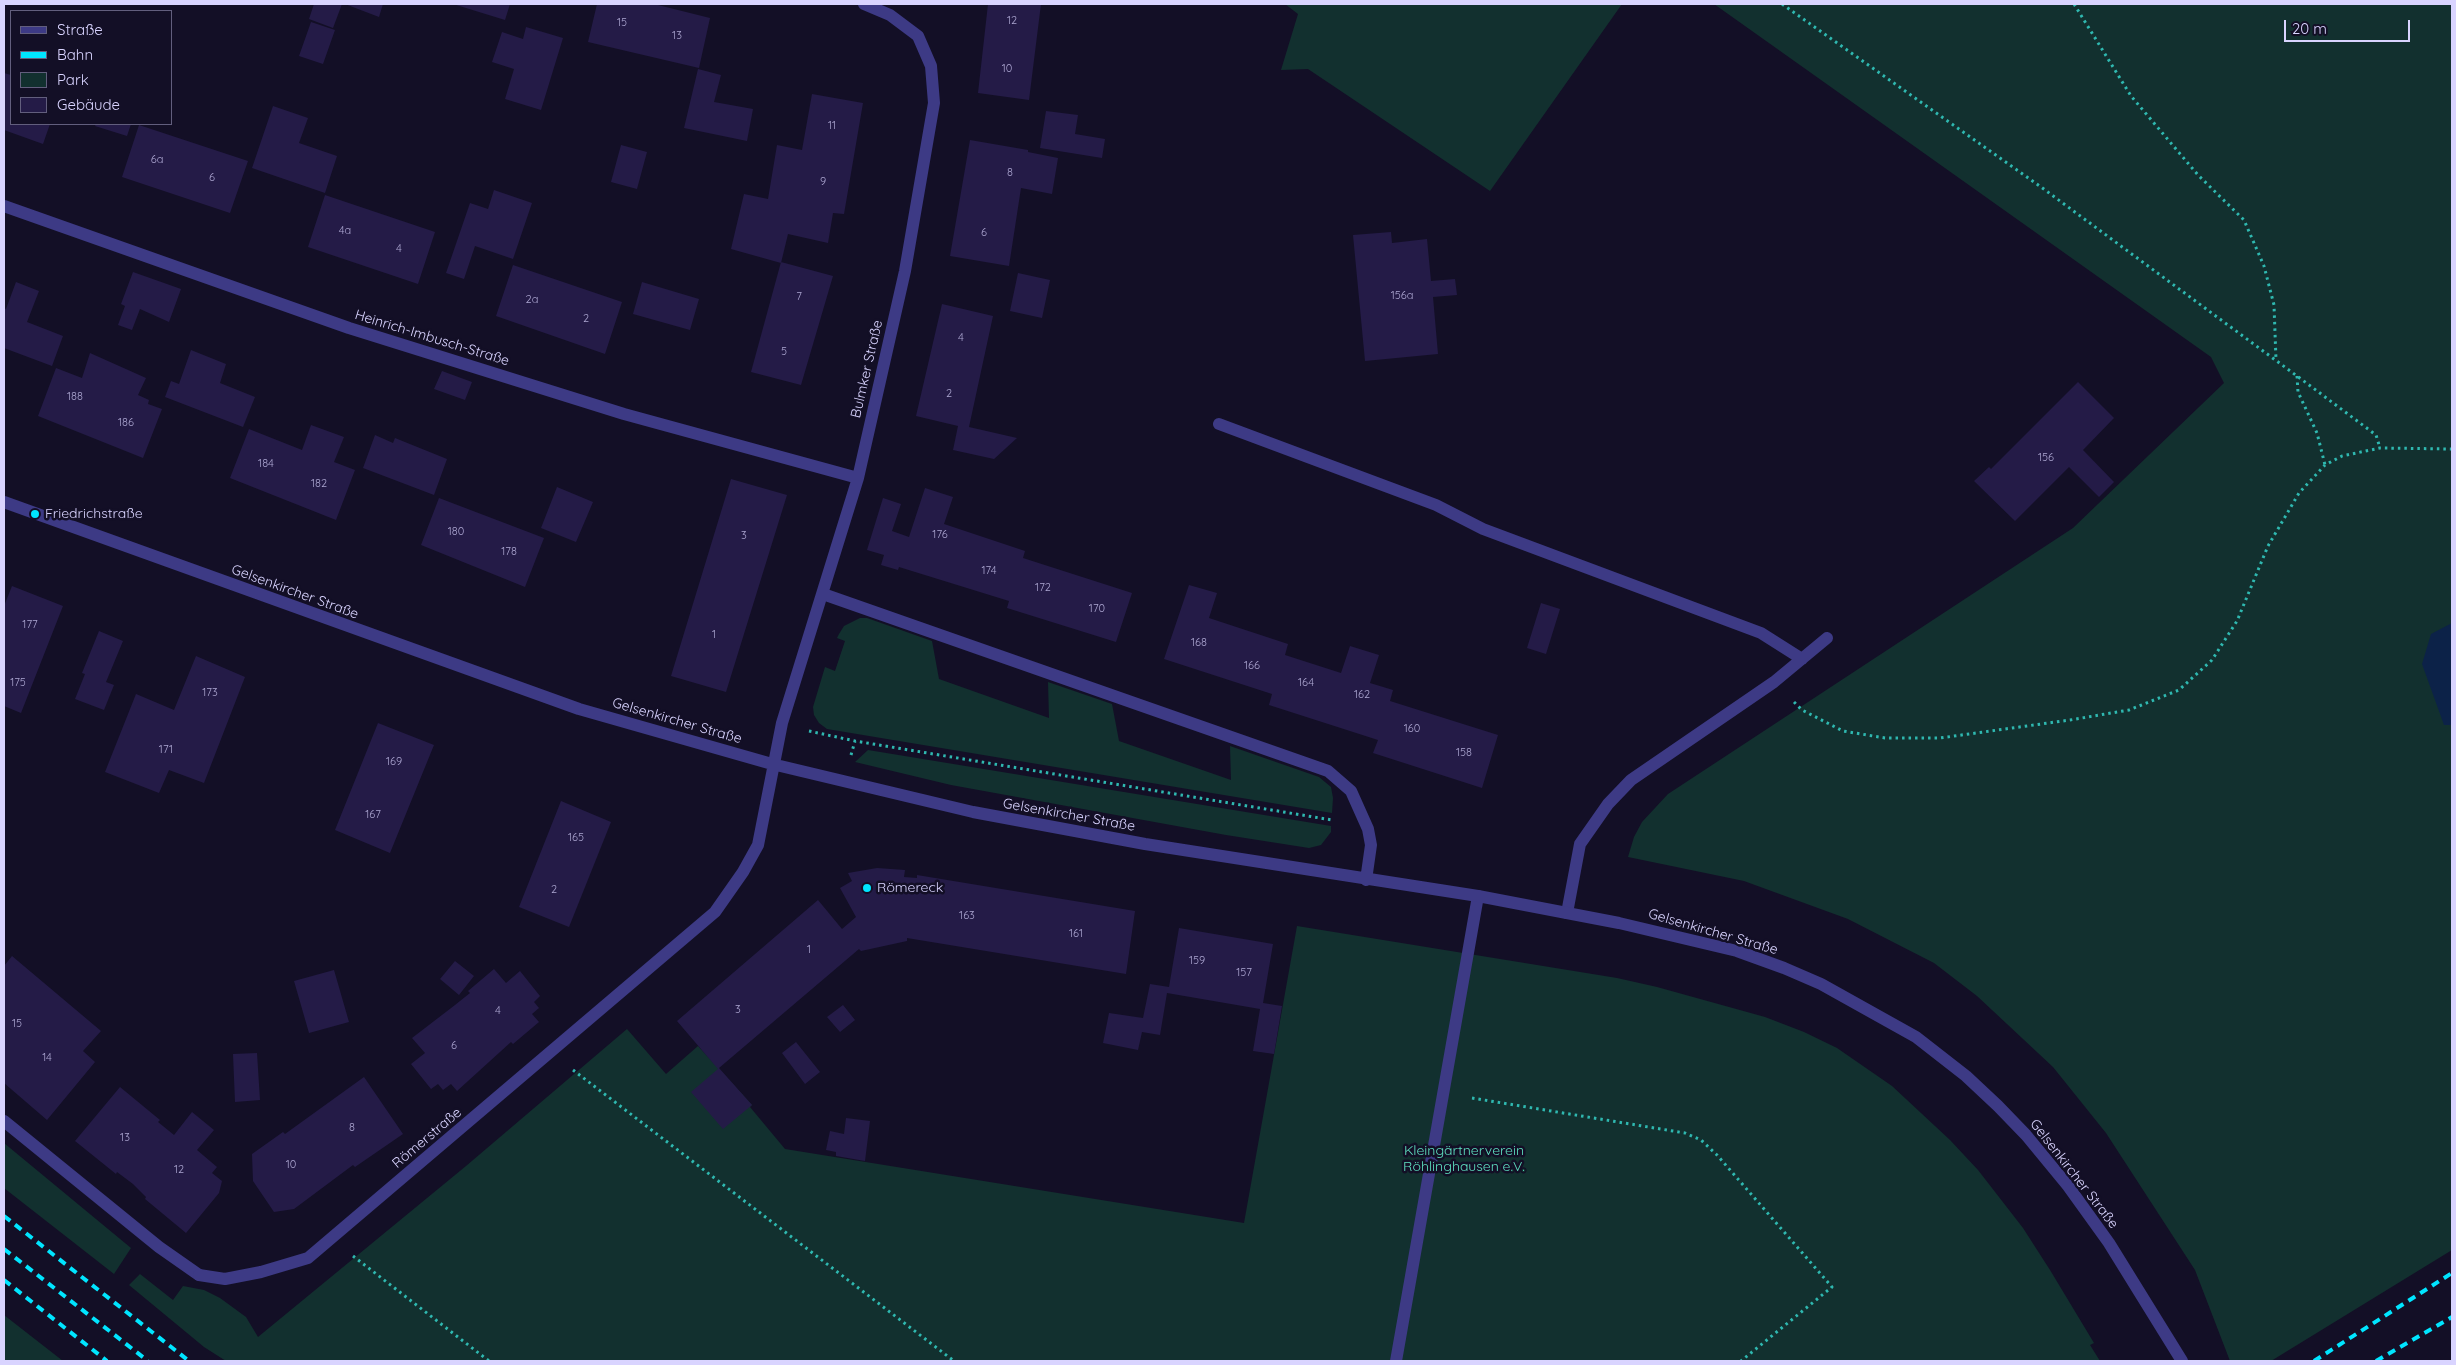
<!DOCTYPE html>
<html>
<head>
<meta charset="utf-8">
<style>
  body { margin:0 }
  #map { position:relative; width:2456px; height:1365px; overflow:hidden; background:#130f26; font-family:Quicksand,sans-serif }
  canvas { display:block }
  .frame { position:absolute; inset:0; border:5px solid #d9d4ff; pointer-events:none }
  .legend { position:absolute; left:10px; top:10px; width:162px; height:115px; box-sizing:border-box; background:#130f26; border:1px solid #625e7d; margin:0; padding:6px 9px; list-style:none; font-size:15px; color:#d9d4ff }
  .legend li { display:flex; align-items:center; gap:10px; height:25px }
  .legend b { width:25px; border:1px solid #625e7d }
  .scale { position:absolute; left:2284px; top:20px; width:126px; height:22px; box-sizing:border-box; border:2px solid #d9d4ff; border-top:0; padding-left:6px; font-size:15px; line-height:18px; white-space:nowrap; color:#d9d4ff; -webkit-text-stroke:4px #130f26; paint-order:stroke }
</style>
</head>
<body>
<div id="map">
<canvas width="2456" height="1365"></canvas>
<div class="frame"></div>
<ul class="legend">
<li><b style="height:6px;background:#3d3a85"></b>Straße</li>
<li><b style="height:6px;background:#00e5ff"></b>Bahn</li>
<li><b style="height:14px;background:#12302f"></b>Park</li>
<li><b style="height:14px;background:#241b47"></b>Gebäude</li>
</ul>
<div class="scale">20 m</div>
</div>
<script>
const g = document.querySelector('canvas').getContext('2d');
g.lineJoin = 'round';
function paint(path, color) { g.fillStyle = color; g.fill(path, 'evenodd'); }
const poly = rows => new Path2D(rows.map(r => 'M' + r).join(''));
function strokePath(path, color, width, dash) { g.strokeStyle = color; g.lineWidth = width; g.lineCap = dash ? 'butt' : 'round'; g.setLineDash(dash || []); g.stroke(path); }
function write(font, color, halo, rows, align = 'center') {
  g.font = font + ' Quicksand,sans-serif'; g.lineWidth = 5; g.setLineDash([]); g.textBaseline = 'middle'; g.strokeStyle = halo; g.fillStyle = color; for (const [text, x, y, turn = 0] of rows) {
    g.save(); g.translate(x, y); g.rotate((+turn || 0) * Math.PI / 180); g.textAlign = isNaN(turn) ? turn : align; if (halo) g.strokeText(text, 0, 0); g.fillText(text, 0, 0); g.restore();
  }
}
paint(poly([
  [1285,4,1622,4,1490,191,1308,69,1281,70,1298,14],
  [1714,4,2452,4,2452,1250,2271,1361,2230,1361,2195,1270,2106,1133,2053,1067,1977,996,1934,963,1848,919,1744,881,1628,857,1634,837,1642,822,1668,794,2073,528,2224,383,2211,357],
  [860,618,867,618,932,641,939,679,1049,718,1048,682,1112,704,1119,741,1231,780,1230,746,1319,777,1331,787,1333,798,1332,813,827,729,819,723,814,715,813,707,825,667,835,671,845,641,837,638,839,634,844,626],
  [868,750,1331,826,1331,832,1321,845,1309,848,1226,835,951,785,855,762],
  [1297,926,1617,978,1657,987,1765,1017,1804,1032,1837,1048,1892,1086,1950,1140,1978,1170,2023,1228,2050,1270,2094,1343,2090,1345,2100,1361,226,1361,204,1347,129,1285,140,1274,173,1300,183,1286,204,1290,220,1298,246,1317,258,1337,466,1166,627,1029,666,1074,698,1046,752,1105,750,1107,785,1149,1244,1223],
  [4,1143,131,1248,114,1274,4,1188],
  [4,1315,63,1361,4,1361]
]), '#12302f');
paint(poly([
  [2452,623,2452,725,2444,725,2422,664,2431,634]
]), '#0c2248');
paint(poly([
  [314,4,342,4,333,28,309,19],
  [345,4,383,4,379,17],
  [453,4,510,4,505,20],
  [597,4,654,4,710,18,699,68,588,42],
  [988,4,1041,4,1029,100,978,93],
  [311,22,335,30,323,64,299,56],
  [526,27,563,38,541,110,505,99,514,69,492,62,502,32,523,39],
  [698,69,721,75,714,102,753,109,747,141,684,128],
  [4,73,11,75,11,124,50,124,43,144,4,130],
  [812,94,863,103,844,214,833,213,828,243,788,234,781,263,731,249,744,194,768,199,777,145,802,150],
  [273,106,308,118,299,143,337,156,325,193,252,168],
  [1046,111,1078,115,1075,134,1105,139,1102,158,1040,148],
  [96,124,131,124,127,136,95,126],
  [139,125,248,161,230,213,122,177],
  [970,140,1028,150,1028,152,1058,158,1052,194,1021,188,1009,266,950,256],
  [621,145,647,152,637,189,611,182],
  [494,190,532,203,513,259,475,246,464,279,446,273,470,203,488,209],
  [325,195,435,232,418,284,308,247],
  [1391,232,1392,243,1427,239,1431,281,1455,279,1457,295,1433,297,1438,354,1365,361,1353,235],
  [781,262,833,276,801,385,751,372],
  [513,265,622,302,605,354,496,316],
  [133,272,181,289,169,322,140,309,132,330,118,325,125,306,121,304],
  [1018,273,1050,280,1042,318,1010,311],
  [16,282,39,291,27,322,63,336,52,366,4,348,4,308,6,309],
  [642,282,699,299,690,330,633,314],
  [942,304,993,316,969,427,1017,438,994,459,953,450,958,426,916,416],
  [191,350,226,364,220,383,255,397,243,427,165,397,171,381,179,384],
  [90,353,146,378,138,395,149,400,148,404,162,409,143,458,38,416,56,368,82,378],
  [442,371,472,382,465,400,434,389],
  [2078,382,2114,418,2083,450,2114,482,2099,497,2069,467,2015,521,1974,481,1989,467,1991,469],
  [311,425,344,437,334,462,355,470,336,520,230,478,249,429,302,450],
  [375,435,393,443,395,438,447,459,434,495,363,468],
  [731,479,787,495,726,692,671,676],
  [557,487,593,502,576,542,541,528],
  [925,488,953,497,944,524,1025,551,1023,558,1132,593,1116,642,1007,608,1009,601,899,567,898,570,881,565,884,555,867,550,883,498,901,504,892,531,909,537],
  [439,498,544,538,525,587,421,545],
  [1189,585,1217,593,1209,618,1288,644,1285,655,1341,673,1350,646,1379,655,1370,683,1393,690,1390,701,1498,735,1482,788,1373,753,1378,740,1269,705,1272,694,1164,659],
  [12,586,63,606,21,713,4,706,4,606],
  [1541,603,1560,609,1546,654,1527,648],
  [99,631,123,641,106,682,114,685,104,710,75,699,85,674,82,673],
  [196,656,245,677,204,783,169,770,159,793,105,772,136,694,174,710],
  [378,723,434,745,390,853,335,830],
  [561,801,611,822,569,927,519,907],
  [877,868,905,870,904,877,917,878,917,875,1135,911,1126,974,907,938,907,941,861,951,859,949,719,1068,752,1105,723,1129,691,1092,718,1069,677,1021,818,900,842,929,856,917,840,888,852,881,848,873],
  [1179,928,1273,944,1263,1003,1282,1006,1274,1054,1253,1051,1260,1009,1167,993,1160,1035,1142,1032,1138,1050,1103,1043,1109,1013,1143,1018,1150,984,1169,987],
  [12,956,101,1031,83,1051,95,1062,47,1120,4,1083,4,966],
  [455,961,474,976,459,995,440,979],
  [494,969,506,983,520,971,540,996,534,1002,539,1008,532,1014,539,1022,513,1044,511,1042,457,1091,451,1084,443,1090,438,1084,431,1089,411,1064,425,1053,412,1038,455,1005,470,993,468,991],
  [334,970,349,1022,309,1033,294,981],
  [843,1005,855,1020,840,1032,827,1017],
  [796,1042,820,1072,805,1084,782,1053],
  [257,1053,260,1100,235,1102,233,1054],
  [364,1077,403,1134,355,1167,353,1165,294,1209,274,1212,253,1181,252,1154,283,1132,285,1134],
  [120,1087,160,1120,158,1122,174,1135,192,1112,214,1130,197,1150,217,1167,212,1173,222,1181,219,1193,186,1233,145,1199,146,1197,133,1184,117,1172,116,1174,75,1141],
  [846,1118,870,1121,865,1161,836,1156,836,1152,826,1150,830,1131,844,1134]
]), '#241b47');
strokePath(poly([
  [1782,4,2041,187,2297,376,2376,435,2380,448],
  [2074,4,2131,96,2198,175,2244,220,2264,266,2274,305,2276,360],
  [2297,376,2298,392,2317,433,2325,465],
  [1794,702,1802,710,1843,731,1885,738,1940,738,2070,720,2129,710,2179,690,2212,660,2237,621,2268,546,2299,493,2325,465,2342,456,2380,448,2452,449],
  [809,731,855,741,1332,820],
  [851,755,855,741],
  [573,1070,954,1361],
  [1472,1098,1685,1133,1701,1140,1717,1155,1832,1287,1741,1361],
  [353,1256,489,1361]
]), '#2fb8b0', 3, [2.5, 4]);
strokePath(poly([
  [1219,424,1436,505,1483,529,1761,633,1802,659],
  [1567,913,1580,844,1608,804,1631,780,1774,682,1827,638],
  [4,1121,159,1247,199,1275],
  [1396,1361,1478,896]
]), '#3d3a85', 12);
strokePath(poly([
  [4,206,349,328,624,414,858,478],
  [4,502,579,709,772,764,973,812,1145,844,1478,896,1619,923,1737,951,1784,968,1821,984,1916,1037,1966,1076,1998,1106,2026,1135,2068,1186,2109,1243,2182,1361],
  [823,594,1328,771,1351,791,1368,829,1371,845,1366,880],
  [199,1275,225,1279,261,1272,308,1258,715,912,743,872,758,845,782,723,858,478,905,271,934,103,931,66,918,36,890,15,864,4]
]), '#3d3a85', 12);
strokePath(poly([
  [4,1216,189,1361],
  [4,1249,148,1361],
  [4,1280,107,1361],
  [2314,1361,2452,1273],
  [2376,1361,2452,1317]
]), '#00e5ff', 4, [8, 6]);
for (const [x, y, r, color] of [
  [35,514,5,"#00e5ff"],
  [867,888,5,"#00e5ff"]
]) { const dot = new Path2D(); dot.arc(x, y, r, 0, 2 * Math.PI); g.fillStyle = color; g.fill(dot); strokePath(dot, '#130f26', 2); }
write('11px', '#aca6d1', null, [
  ["12",1012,21],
  ["15",622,23],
  ["13",677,36],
  ["10",1007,69],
  ["11",832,126],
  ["6a",157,160],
  ["8",1010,173],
  ["6",212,178],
  ["9",823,182],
  ["4a",345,231],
  ["6",984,233],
  ["4",399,249],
  ["156a",1402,296],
  ["7",799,297],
  ["2a",532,300],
  ["2",586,319],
  ["4",961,338],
  ["5",784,352],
  ["2",949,394],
  ["188",75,397],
  ["186",126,423],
  ["156",2046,458],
  ["184",266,464],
  ["182",319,484],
  ["180",456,532],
  ["176",940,535],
  ["3",744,536],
  ["178",509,552],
  ["174",989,571],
  ["172",1043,588],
  ["170",1097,609],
  ["177",30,625],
  ["1",714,635],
  ["168",1199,643],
  ["166",1252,666],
  ["175",18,683],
  ["164",1306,683],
  ["173",210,693],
  ["162",1362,695],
  ["160",1412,729],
  ["171",166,750],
  ["158",1464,753],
  ["169",394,762],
  ["167",373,815],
  ["165",576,838],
  ["2",554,890],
  ["163",967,916],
  ["161",1076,934],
  ["1",809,950],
  ["159",1197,961],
  ["157",1244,973],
  ["3",738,1010],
  ["4",498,1011],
  ["15",17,1024],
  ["6",454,1046],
  ["14",47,1058],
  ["8",352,1128],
  ["13",125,1138],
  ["10",291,1165],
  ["12",179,1170]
]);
write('14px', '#d9d4ff', '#130f26', [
  ["Heinrich-Imbusch-Straße",432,338,17],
  ["Bulmker Straße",867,369,-77],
  ["Gelsenkircher Straße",295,592,20],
  ["Gelsenkircher Straße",677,721,16],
  ["Gelsenkircher Straße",1069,815,10],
  ["Gelsenkircher Straße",1713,932,16],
  ["Römerstraße",427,1138,-40],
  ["Gelsenkircher Straße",2074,1174,52]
]);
write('14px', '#d9d4ff', '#130f26', [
  ["Friedrichstraße",45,514],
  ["Römereck",877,888]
], 'left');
write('14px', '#5fe0c0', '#130f26', [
  ["Kleingärtnerverein",1464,1151],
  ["Röhlinghausen e.V.",1464,1167]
]);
</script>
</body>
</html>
